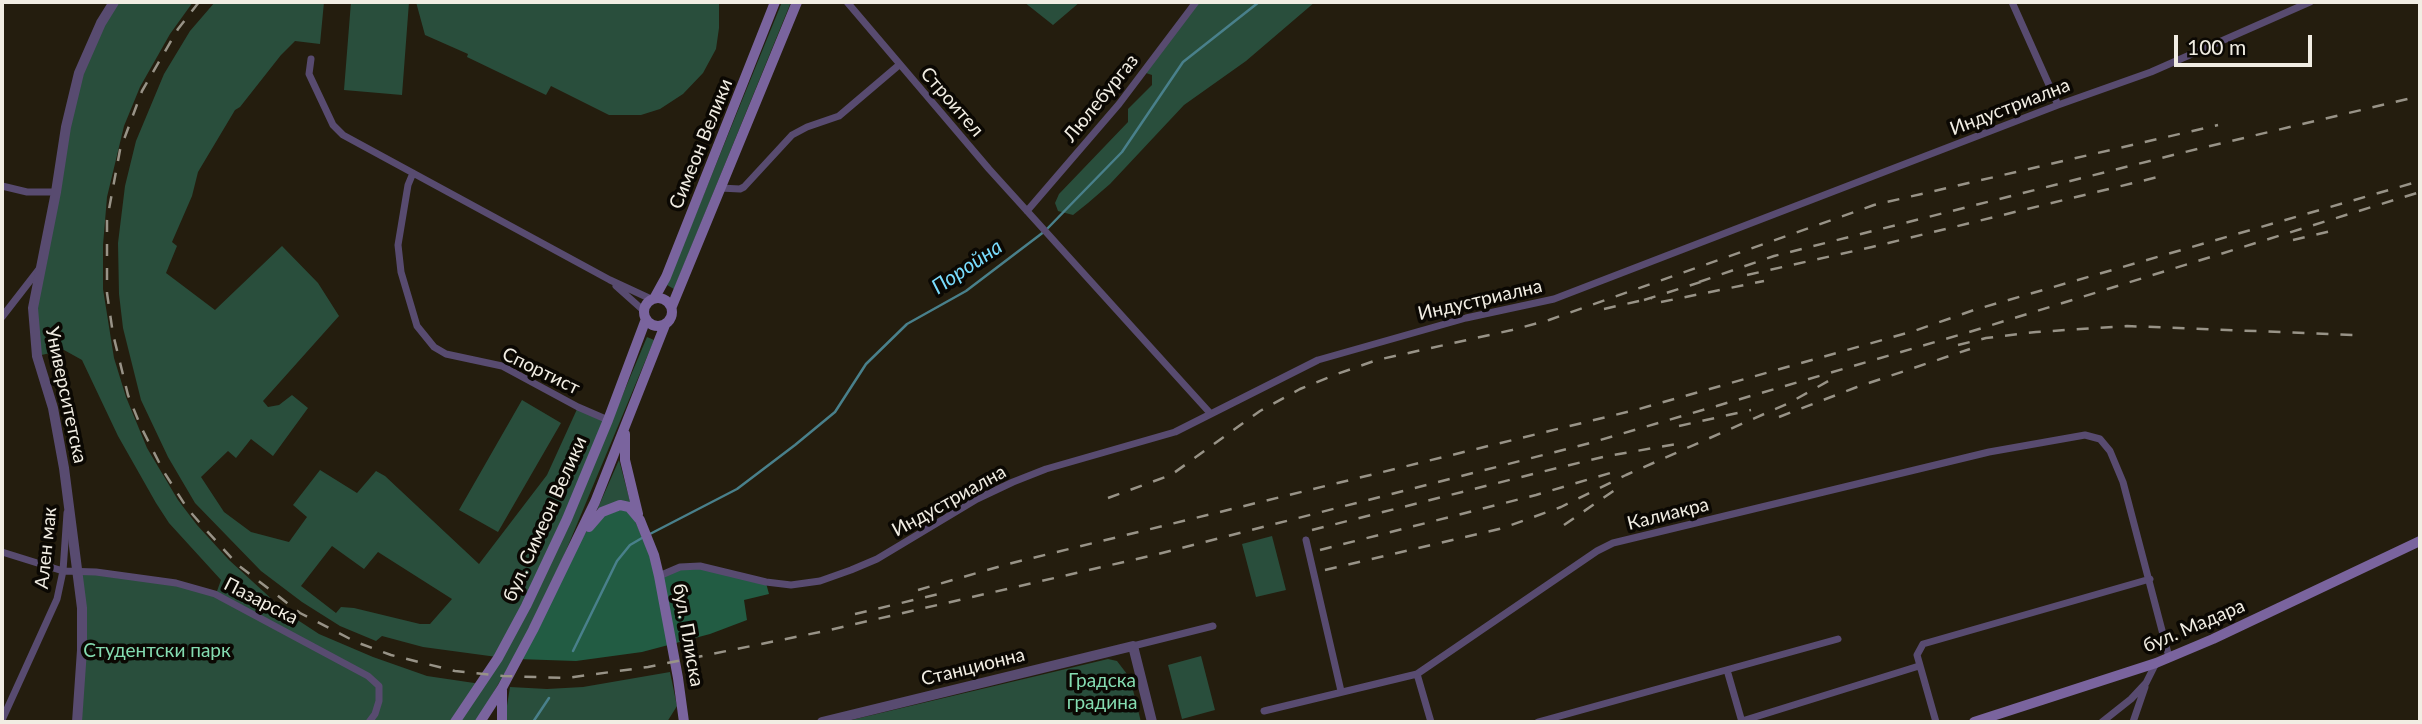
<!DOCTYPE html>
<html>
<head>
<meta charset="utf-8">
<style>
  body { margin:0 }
  #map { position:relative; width:2422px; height:724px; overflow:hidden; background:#241d0e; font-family:Lato,sans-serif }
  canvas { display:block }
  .frame { position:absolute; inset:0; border:4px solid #f1ede3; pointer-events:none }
  .scale { position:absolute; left:2174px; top:35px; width:138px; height:32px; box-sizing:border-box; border:4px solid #f1ede3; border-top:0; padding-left:9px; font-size:21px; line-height:24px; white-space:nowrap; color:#f1ede3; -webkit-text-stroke:5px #0b0803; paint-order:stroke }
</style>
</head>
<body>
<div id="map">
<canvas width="2422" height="724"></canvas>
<div class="frame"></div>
<div class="scale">100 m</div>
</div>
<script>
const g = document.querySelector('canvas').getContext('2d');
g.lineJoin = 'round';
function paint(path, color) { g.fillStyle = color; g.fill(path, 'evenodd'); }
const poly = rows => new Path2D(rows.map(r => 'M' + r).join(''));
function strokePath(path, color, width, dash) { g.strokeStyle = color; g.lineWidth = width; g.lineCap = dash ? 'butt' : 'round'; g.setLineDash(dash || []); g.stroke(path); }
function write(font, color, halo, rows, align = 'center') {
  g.font = font + ' Lato,sans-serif'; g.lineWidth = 7; g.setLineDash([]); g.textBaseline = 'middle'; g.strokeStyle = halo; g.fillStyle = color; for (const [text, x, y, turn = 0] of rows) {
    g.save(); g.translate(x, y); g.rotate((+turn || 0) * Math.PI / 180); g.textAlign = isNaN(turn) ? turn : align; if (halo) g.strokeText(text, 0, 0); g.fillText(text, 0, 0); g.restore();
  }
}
paint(poly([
  [114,2,193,2,170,34,140,87,124,126,107,197,103,245,103,289,114,358,126,397,147,448,178,500,197,525,229,560,287,613,319,634,373,657,427,676,481,684,497,657,423,647,382,636,376,641,340,626,302,602,261,571,195,503,168,457,141,400,123,328,119,294,118,243,125,186,136,141,164,74,190,31,215,2,324,2,320,44,295,41,281,55,240,107,235,110,198,172,192,196,172,242,177,246,166,273,215,310,282,246,318,283,339,316,263,401,268,407,279,405,292,395,308,408,273,456,251,439,236,458,228,451,201,477,224,512,251,532,289,542,307,517,293,505,320,470,357,493,376,471,385,476,479,564,547,475,578,407,608,420,578,501,647,337,654,340,562,560,520,647,476,722,77,722,78,571,176,583,216,594,221,580,169,523,156,503,118,436,82,360,64,350,37,356,32,322,79,73],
  [332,546,364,569,378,552,452,599,430,624,420,624,354,608,341,607,336,613,301,586],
  [351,2,409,2,402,95,344,90],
  [416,2,719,2,719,28,716,49,703,73,683,94,660,109,641,115,609,115,551,86,546,95,467,57,468,54,425,35],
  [782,2,791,2,674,289,667,285],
  [1024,2,1080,2,1053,25],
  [1196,2,1315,2,1246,61,1184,105,1110,184,1088,203,1073,215,1058,211,1055,203,1059,194,1128,122,1128,109,1152,85,1152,75,1143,72],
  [522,400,561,423,498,532,459,510],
  [619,460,631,505,616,502,597,510],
  [1272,536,1286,590,1256,597,1242,544],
  [1201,656,1215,710,1182,719,1168,665],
  [1108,659,1117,661,1130,678,1141,722,843,722],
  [670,672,677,706,667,722,506,722,505,718,510,687,547,689,583,687]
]), '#294e3c');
paint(poly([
  [629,507,659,576,680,567,700,566,766,583,769,594,744,600,747,620,710,634,642,652,576,661,517,659,558,578,594,519]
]), '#225c43');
strokePath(poly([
  [648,535,737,489,795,445,835,412,866,364,907,324,966,291,1045,231,1122,152,1183,62,1259,2],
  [573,651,617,561,630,545,642,538],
  [533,722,549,698]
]), '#49808b', 2.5);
strokePath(poly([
  [847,2,989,169,1210,413],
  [2012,2,2058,105],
  [311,59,309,74,333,125,343,135,610,280,651,299],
  [413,173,408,185,398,245,401,272,417,326,434,347,446,354,502,366,578,407,608,420],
  [2,186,27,192,56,192],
  [720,188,740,189,744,187,792,135,807,127,839,116,899,65],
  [1027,211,1119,104,1196,2],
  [616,286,644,311],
  [2,317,40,268],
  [1306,540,1341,691],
  [2,552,63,571,96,572,176,583,215,594,368,676,379,686,379,701,375,714,369,722],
  [659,576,680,567,700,566,766,582,791,585,820,581,851,570,877,559,977,499,1013,482,1046,469,1175,432,1318,360,1466,318,1554,299,2058,105,2151,72,2310,2],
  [1133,646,1213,626],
  [1727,670,1742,722],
  [1417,674,1431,722],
  [1264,711,1417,674,1597,551,1613,543,1989,452,2085,435,2100,439,2110,451,2123,482,2169,657],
  [2,720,57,599,63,571,67,513],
  [1742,721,1919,666],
  [1538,722,1838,639],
  [1936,722,1917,655,1923,644,2150,579],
  [2102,722,2131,699,2146,683,2156,663],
  [2133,722,2145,687]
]), '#584b70', 7);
strokePath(poly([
  [77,722,82,650,82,608,64,468,53,408,37,356,33,308,56,192,66,127,79,73,101,23,114,2],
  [822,722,1133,646,1152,722]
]), '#584b70', 10);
strokePath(poly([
  [655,297,666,277,775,2],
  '644 312a14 14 0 1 1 28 0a14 14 0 1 1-28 0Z',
  [672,306,797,2],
  [625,434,625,460,638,514],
  [589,527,602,512,620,505,629,507,640,520,654,555,659,576,678,678,684,722],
  [455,722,498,658,526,606,567,519,608,420,646,319],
  [480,722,502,688,533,630,595,502,665,325],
  [502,722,502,690],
  [1974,722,2156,663,2213,639,2420,541]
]), '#7a649e', 10);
strokePath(poly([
  [199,2,178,29,142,91,120,150,107,220,107,293,113,334,128,395,141,427,164,472,187,508,206,530,238,565,300,613,356,642,391,655,455,671,503,676,566,678,648,667,825,631,1154,555,1590,443,1966,333,2420,192],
  [2293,240,2335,230],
  [1747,275,1872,247,2166,175],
  [1699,282,1774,256,2185,152,2420,96],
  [1644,300,1707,280],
  [1661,302,1764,281],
  [1604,309,1652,298],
  [1958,345,1986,338,2036,332,2127,326,2355,335],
  [1779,417,1857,387,1970,349],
  [1679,426,1751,410],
  [1108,498,1171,475,1260,411,1300,389,1337,374,1377,360,1512,330,1549,320,1874,205,2218,125],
  [1564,525,1622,485],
  [1312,530,1533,474,1607,456,1683,443],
  [1320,550,1536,495,1617,471],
  [1325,570,1503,528,1561,507,1626,475,1789,403,1832,379],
  [918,590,1008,564,1639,409,1914,331,1974,310,2420,181],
  [855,614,943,593]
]), '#989387', 2.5, [12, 12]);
write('19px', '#f1ede3', '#0b0803', [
  ["Люлебургаз",1101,98,-51],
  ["Строител",952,102,49],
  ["Индустриална",2010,107,-21],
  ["Симеон Велики",701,144,-68],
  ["Индустриална",1480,300,-13],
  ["Спортист",541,371,26],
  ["Университетска",66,395,78],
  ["Индустриална",949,501,-29],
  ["Калиакра",1668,514,-14],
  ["бул. Симеон Велики",545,519,-66],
  ["Ален мак",46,548,-84],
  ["Пазарска",261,601,27],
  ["бул. Мадара",2194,626,-23],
  ["бул. Плиска",688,635,80],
  ["Станционна",973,667,-14]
]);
write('19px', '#85dcb1', '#0b0803', [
  ["Студентски парк",157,651],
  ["Градска",1102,681],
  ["градина",1102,703]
]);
write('italic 21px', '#79dcfd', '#0b0803', [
  ["Поройна",967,267,-34]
]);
</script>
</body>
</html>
